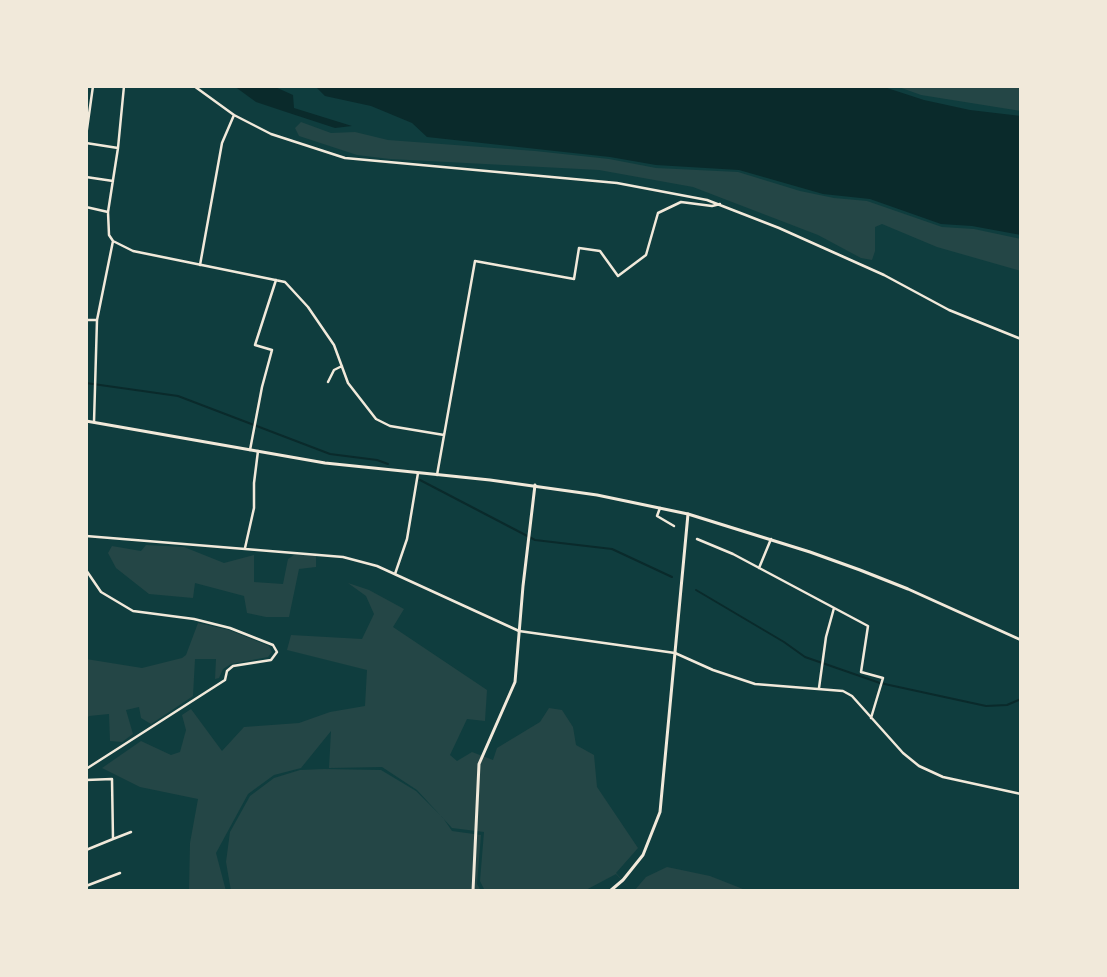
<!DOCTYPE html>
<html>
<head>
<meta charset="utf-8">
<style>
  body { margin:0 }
  #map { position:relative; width:1107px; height:977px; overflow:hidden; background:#0f3d3e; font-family:Cabin,sans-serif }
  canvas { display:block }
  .frame { position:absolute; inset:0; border:88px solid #f1e9da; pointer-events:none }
</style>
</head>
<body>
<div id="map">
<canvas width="1107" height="977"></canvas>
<div class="frame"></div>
</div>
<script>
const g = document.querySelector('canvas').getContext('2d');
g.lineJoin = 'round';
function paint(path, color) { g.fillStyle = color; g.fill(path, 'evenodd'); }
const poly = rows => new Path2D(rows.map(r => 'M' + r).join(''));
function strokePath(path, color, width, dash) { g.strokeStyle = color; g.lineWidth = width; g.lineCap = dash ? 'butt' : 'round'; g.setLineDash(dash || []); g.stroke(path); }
paint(poly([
  [896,86,1021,86,1021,111,921,95],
  [301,122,331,133,355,132,388,140,535,151,609,159,656,168,738,172,800,191,834,198,867,201,942,227,974,229,1021,239,1021,271,937,247,882,224,875,227,875,251,872,260,861,258,818,235,693,187,599,170,390,159,357,155,299,136,295,128],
  [146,545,184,547,224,563,254,555,254,582,283,584,288,559,294,555,316,554,316,567,299,569,289,617,266,617,247,613,244,596,195,583,193,598,149,594,116,568,108,553,112,546,141,551],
  [348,583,369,590,404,609,393,627,487,690,485,721,467,719,450,755,457,761,472,752,493,760,497,748,540,722,549,708,562,710,573,727,576,745,594,755,597,787,638,848,616,873,632,891,616,874,584,891,485,891,480,881,484,832,452,828,417,790,382,767,329,768,331,731,301,768,274,775,248,794,216,853,226,891,189,891,190,843,198,799,140,787,102,768,141,741,171,755,180,752,186,730,182,715,191,709,222,751,244,727,299,723,330,712,365,706,367,670,287,650,291,635,362,639,374,614,366,596],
  [198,623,229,630,269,646,272,652,268,657,231,664,223,669,219,678,215,679,216,659,195,659,193,696,151,724,141,718,139,707,126,710,133,734,122,742,110,741,109,714,89,716,86,719,86,659,142,668,182,658,186,655],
  [324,769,381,770,416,791,443,818,452,831,481,835,477,884,481,891,231,891,226,862,230,832,250,796,274,778,300,770],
  [667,867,710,876,748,891,634,891,646,877]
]), '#244646');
paint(poly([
  [234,86,273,86,293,95,294,108,352,126,335,128,283,111,256,102],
  [315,86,881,86,924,100,970,110,1021,116,1021,235,972,226,941,224,870,199,823,194,739,170,656,165,610,157,427,137,412,123,371,106,325,96]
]), '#0a2a2b');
strokePath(poly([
  [86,383,178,396,330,454,377,460,388,464],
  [420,480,535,540,612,549,672,577],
  [696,590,784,642,805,657,880,683,986,706,1007,705,1021,699]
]), '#0a2a2b', 2);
strokePath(poly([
  [124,86,118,148,108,212,109,235,113,241,133,251,285,282,308,307,334,345,348,383,376,419,390,426,444,435],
  [194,86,234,115,271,134,345,158,617,183,707,200,779,228,884,275,949,310,1021,339],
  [86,136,93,86],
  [86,143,118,148],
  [86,177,113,181],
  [86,207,108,212],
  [200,265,222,143,234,115],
  [86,320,97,320],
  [328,382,334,370,342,366],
  [94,422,97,320,113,241],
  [250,450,262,387,272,350,255,345,276,280],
  [437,475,475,261,574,279,579,248,600,251,618,276,646,255,658,213,681,202,712,206,720,204],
  [660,508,657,516,674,526],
  [86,536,343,557,377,566,519,631,675,653,713,670,755,684,843,691,852,696,903,753,919,766,943,777,1021,794],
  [697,539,733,554,868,626,861,672,883,678,871,718],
  [245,548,254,508,254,483,258,451],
  [759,568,771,539],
  [86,570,101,592,133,611,194,619,230,628,273,645,277,652,271,660,233,666,227,671,225,680,86,769],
  [395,574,407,539,418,473],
  [819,688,826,637,834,608],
  [86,780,112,779,113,839,86,850],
  [113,839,131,832],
  [86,886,120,873]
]), '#f1e9da', 2.5);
strokePath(poly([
  [473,891,479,764,515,682,523,586,535,485],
  [610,891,623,880,643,855,660,812,688,514]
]), '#f1e9da', 3);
strokePath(poly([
  [86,421,325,463,490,480,597,495,688,514,810,552,860,570,908,589,1021,640]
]), '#f1e9da', 3);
</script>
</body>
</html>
